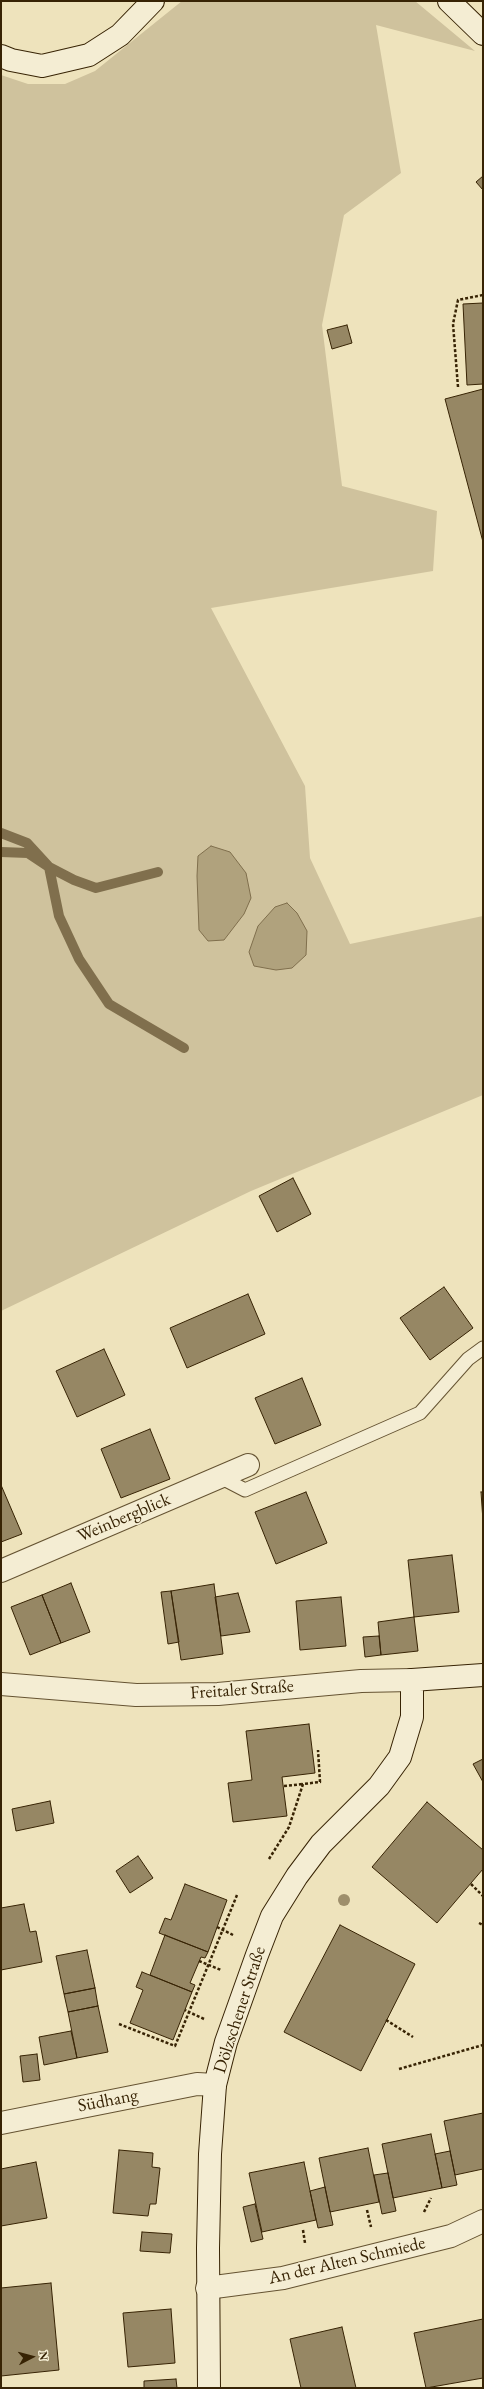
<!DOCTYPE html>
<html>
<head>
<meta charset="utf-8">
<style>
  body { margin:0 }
  #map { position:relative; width:484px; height:2389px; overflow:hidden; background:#eee3bc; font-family:"EB Garamond",serif }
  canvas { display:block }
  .frame { position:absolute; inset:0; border:2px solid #372304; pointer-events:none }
  .north { position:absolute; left:12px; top:2337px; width:40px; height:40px; -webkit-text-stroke:3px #f4edd3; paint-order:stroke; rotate:84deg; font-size:11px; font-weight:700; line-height:16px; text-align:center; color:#372304 }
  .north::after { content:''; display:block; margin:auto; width:14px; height:18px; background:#372304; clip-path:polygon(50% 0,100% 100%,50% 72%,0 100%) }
</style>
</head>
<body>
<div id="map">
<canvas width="484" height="2389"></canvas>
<div class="frame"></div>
<div class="north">N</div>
</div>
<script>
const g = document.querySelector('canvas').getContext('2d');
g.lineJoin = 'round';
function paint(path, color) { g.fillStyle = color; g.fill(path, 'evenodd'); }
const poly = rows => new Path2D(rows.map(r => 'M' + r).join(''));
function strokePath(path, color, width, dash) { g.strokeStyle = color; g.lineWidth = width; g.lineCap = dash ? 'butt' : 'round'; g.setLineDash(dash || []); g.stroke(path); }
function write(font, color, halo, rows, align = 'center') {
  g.font = font + ' "EB Garamond",serif'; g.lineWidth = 3.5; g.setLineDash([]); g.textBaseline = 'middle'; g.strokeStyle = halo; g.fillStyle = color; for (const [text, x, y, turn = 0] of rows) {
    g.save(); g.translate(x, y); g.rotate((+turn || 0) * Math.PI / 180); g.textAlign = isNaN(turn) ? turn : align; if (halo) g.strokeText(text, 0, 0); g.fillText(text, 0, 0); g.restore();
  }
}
paint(poly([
  [182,1,415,1,475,51,376,25,401,173,344,215,322,325,342,486,437,511,433,571,211,608,305,786,310,858,350,944,483,916,483,1095,251,1191,1,1311,1,75,28,84,65,84,95,71]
]), '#cfc29d');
const water = poly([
  [211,846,230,852,246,873,251,898,244,914,224,940,208,941,199,930,197,876,198,856,211,846],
  [287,903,297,913,307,931,306,955,292,968,276,970,254,966,249,952,258,926,275,907,287,903]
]);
paint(water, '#b0a27d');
strokePath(water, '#806f4d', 1);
strokePath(poly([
  [1,833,27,843,49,867,74,880,96,888,158,872],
  [1,852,28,853,49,867,59,916,79,959,109,1004,184,1048]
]), '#806f4d', 10);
const building = poly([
  [483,176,483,190,476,182,483,176],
  [483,303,483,384,467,385,463,304,483,303],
  [347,325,352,343,332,349,327,330,347,325],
  [483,389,483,542,445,399,483,389],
  [293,1178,311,1214,277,1232,259,1196,293,1178],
  [444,1287,473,1328,430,1360,400,1318,444,1287],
  [248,1294,265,1334,187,1368,170,1328,248,1294],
  [104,1349,125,1395,77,1417,56,1371,104,1349],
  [302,1378,321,1425,275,1444,255,1398,302,1378],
  [150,1429,170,1479,121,1498,101,1449,150,1429],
  [1,1485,22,1534,1,1542,1,1485],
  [306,1492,327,1543,276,1564,255,1512,306,1492],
  [481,1492,483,1492,483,1521,481,1492],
  [452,1555,459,1612,414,1617,408,1560,452,1555],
  [71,1583,90,1632,61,1643,42,1595,71,1583],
  [214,1584,223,1654,181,1660,171,1591,214,1584],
  [171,1591,179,1642,168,1644,161,1592,171,1591],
  [238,1593,250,1632,221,1636,215,1597,238,1593],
  [42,1595,61,1643,30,1655,11,1607,42,1595],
  [341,1597,346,1646,300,1650,296,1601,341,1597],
  [414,1617,418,1651,381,1655,378,1622,414,1617],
  [379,1636,381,1655,365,1657,363,1637,379,1636],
  [309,1724,315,1773,282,1777,287,1816,233,1822,228,1783,252,1780,246,1731,309,1724],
  [483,1759,483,1782,473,1764,483,1759],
  [50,1801,54,1823,16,1831,12,1809,50,1801],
  [427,1802,483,1850,483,1869,437,1923,372,1867,427,1802],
  [138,1856,153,1878,130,1893,116,1871,138,1856],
  [185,1884,227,1900,208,1952,159,1933,165,1918,171,1920,185,1884],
  [24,1904,30,1932,36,1931,42,1962,1,1970,1,1908,24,1904],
  [340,1925,415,1964,361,2071,284,2032,340,1925],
  [165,1935,208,1952,205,1958,201,1957,190,1983,195,1985,192,1992,150,1975,165,1935],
  [87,1950,95,1988,64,1994,56,1956,87,1950],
  [142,1972,192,1992,173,2040,130,2023,143,1990,136,1987,142,1972],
  [95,1988,98,2006,68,2012,64,1994,95,1988],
  [98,2006,108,2052,77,2058,68,2012,98,2006],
  [71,2031,77,2058,44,2065,39,2037,71,2031],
  [37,2054,40,2080,23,2082,20,2056,37,2054],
  [483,2113,483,2169,455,2175,444,2121,483,2113],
  [431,2134,442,2188,393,2198,382,2144,431,2134],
  [368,2148,379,2202,330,2212,319,2158,368,2148],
  [119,2150,153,2153,152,2167,160,2168,156,2204,150,2204,148,2216,113,2213,119,2150],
  [450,2151,457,2185,442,2188,435,2154,450,2151],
  [36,2162,47,2218,1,2226,1,2169,36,2162],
  [304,2162,316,2220,262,2232,249,2173,304,2162],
  [388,2173,396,2211,382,2214,374,2175,388,2173],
  [325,2187,333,2225,318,2228,310,2191,325,2187],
  [255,2204,263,2239,251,2242,243,2207,255,2204],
  [142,2232,172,2234,170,2253,140,2251,142,2232],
  [51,2283,59,2370,1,2376,1,2288,51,2283],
  [171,2309,175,2363,128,2367,123,2313,171,2309],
  [483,2319,483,2378,426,2388,414,2333,483,2319],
  [342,2327,356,2388,301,2388,290,2339,342,2327],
  [176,2379,177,2388,144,2388,144,2381,176,2379]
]);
paint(building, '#968764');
strokePath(building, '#372304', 1);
const lane = poly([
  [220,1477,245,1490,420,1413,468,1359,483,1348]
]);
const street = poly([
  [1,1571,248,1465],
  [1,1684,136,1695,218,1694,361,1681,412,1680],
  [1,2123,197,2084,215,2085],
  [207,2288,283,2278,451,2236,483,2221]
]);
const secondary = poly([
  [449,1,483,34],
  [1,56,11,60,42,66,89,55,120,35,153,1],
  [209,2388,208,2248,210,2154,215,2085,226,2042,257,1955,272,1916,297,1876,321,1844,379,1786,400,1757,412,1717,412,1680,483,1675]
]);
strokePath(lane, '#655332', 15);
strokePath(street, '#655332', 24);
strokePath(secondary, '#372304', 24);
strokePath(poly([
  [458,387,453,324,458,300,483,295],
  [284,1786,303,1784],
  [269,1859,289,1827,303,1784,320,1782,318,1750],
  [471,1884,483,1896],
  [479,1923,483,1925],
  [217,1927,233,1935],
  [199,1961,221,1970],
  [204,2019,189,2012,237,1895],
  [386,2020,413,2037],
  [119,2024,175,2046,189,2012,185,2010],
  [399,2069,483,2045],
  [367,2210,371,2227],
  [424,2212,431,2198],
  [303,2230,305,2243]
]), '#372304', 2.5, [3, 2]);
strokePath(lane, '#f4edd3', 13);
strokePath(street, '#f4edd3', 22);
strokePath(secondary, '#f4edd3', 22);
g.fillStyle = '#9e8f6c';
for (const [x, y] of [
  [344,1900]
]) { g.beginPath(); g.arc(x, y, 6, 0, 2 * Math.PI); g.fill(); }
write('18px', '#372304', '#f4edd3', [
  ["Weinbergblick",124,1518,-23],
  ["Freitaler Straße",242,1690,-4],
  ["Dölzschener Straße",240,2010,-72],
  ["Südhang",108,2101,-11],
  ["An der Alten Schmiede",347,2261,-13]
]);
</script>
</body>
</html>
